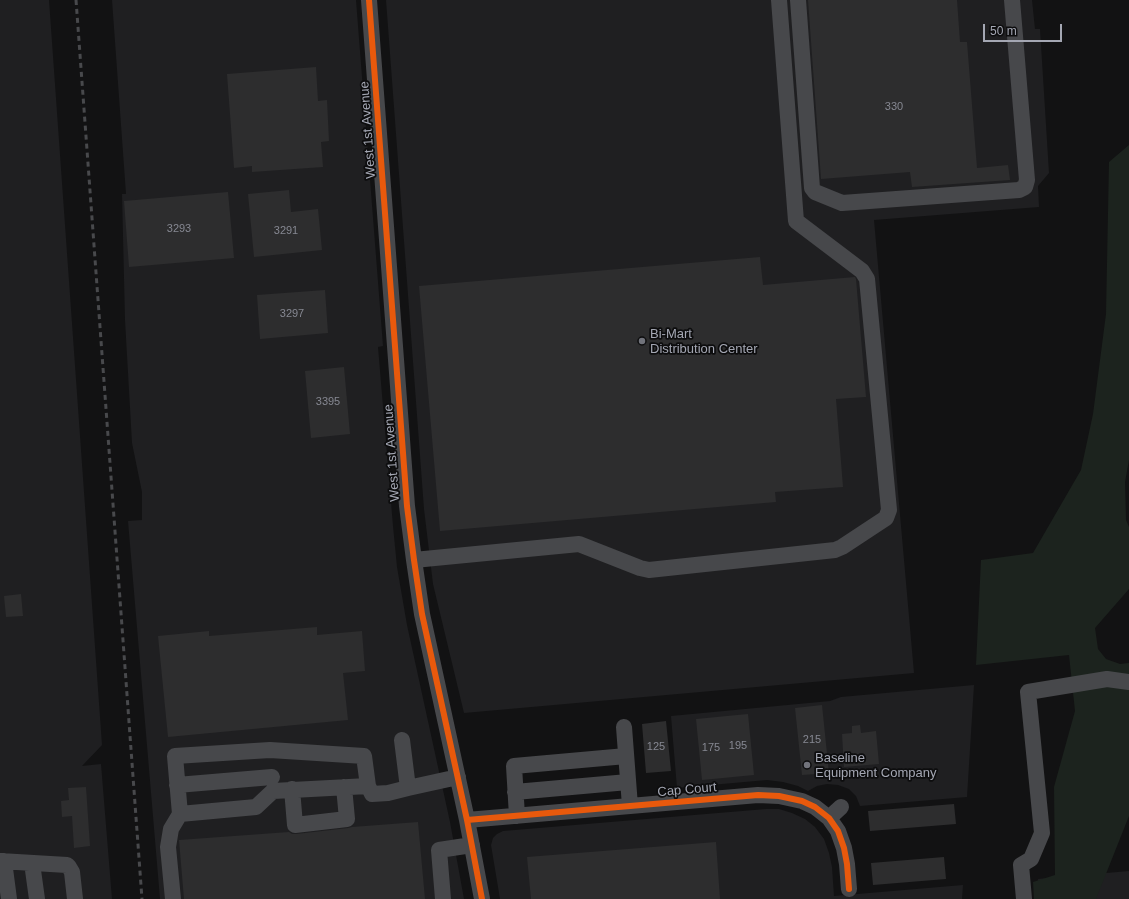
<!DOCTYPE html>
<html>
<head>
<meta charset="utf-8">
<style>
  body { margin:0 }
  #map { position:relative; width:1129px; height:899px; overflow:hidden; background:#121213; font-family:Helvetica,sans-serif }
  canvas { display:block }
  .scale { position:absolute; left:983px; top:24px; width:79px; height:18px; box-sizing:border-box; border:2px solid #a4a7b3; border-top:0; padding-left:5px; font-size:12px; line-height:14px; white-space:nowrap; color:#a4a7b3; -webkit-text-stroke:3px #0d0d0e; paint-order:stroke }
</style>
</head>
<body>
<div id="map">
<canvas width="1129" height="899"></canvas>
<div class="scale">50 m</div>
</div>
<script>
const g = document.querySelector('canvas').getContext('2d');
g.lineJoin = 'round';
function paint(path, color) { g.fillStyle = color; g.fill(path, 'evenodd'); }
const poly = rows => new Path2D(rows.map(r => 'M' + r).join(''));
function strokePath(path, color, width, dash) { g.strokeStyle = color; g.lineWidth = width; g.lineCap = dash ? 'butt' : 'round'; g.setLineDash(dash || []); g.stroke(path); }
function write(font, color, halo, rows, align = 'center') {
  g.font = font + ' Helvetica,sans-serif'; g.lineWidth = 3.5; g.setLineDash([]); g.textBaseline = 'middle'; g.strokeStyle = halo; g.fillStyle = color; for (const [text, x, y, turn = 0] of rows) {
    g.save(); g.translate(x, y); g.rotate((+turn || 0) * Math.PI / 180); g.textAlign = isNaN(turn) ? turn : align; if (halo) g.strokeText(text, 0, 0); g.fillText(text, 0, 0); g.restore();
  }
}
paint(poly([
  [0,0,49,0,102,745,82,766,101,764,112,899,0,899],
  [112,0,356,0,383,346,378,347,393,526,397,567,407,625,450,822,464,899,160,899,128,521,142,520,142,492,132,443,125,320,122,194,126,194],
  [386,0,1032,0,1035,29,1040,29,1049,173,1038,186,1039,207,874,220,914,673,464,713,433,584,424,509],
  [974,685,967,797,860,806,856,796,849,789,838,785,827,784,817,786,808,791,798,786,783,782,767,780,677,788,671,716,830,701,841,697],
  [766,809,779,809,792,813,805,819,815,827,824,839,829,853,832,867,834,896,963,885,962,899,500,899,491,845,493,838,497,834,503,831],
  [1129,871,1129,899,1040,899,1038,879]
]), '#1f1f21');
paint(poly([
  [1129,145,1129,460,1125,482,1126,520,1129,527,1129,589,1095,628,1098,649,1106,659,1120,664,1129,663,1129,816,1096,899,1034,899,1033,882,1055,875,1054,787,1075,711,1069,655,976,665,981,560,1033,553,1081,470,1093,414,1106,314,1109,162]
]), '#1c231e');
paint(poly([
  [808,0,957,0,960,42,967,42,977,168,1008,165,1010,180,912,187,910,172,821,179],
  [316,67,318,101,327,100,329,141,321,142,323,167,252,172,252,166,234,168,227,74],
  [289,190,291,212,318,209,322,250,254,257,248,194],
  [228,192,234,258,129,267,124,201],
  [760,257,763,285,855,277,856,279,866,397,836,399,843,487,775,492,776,502,440,531,419,286],
  [325,290,328,333,260,339,257,295],
  [344,367,350,434,311,438,305,371],
  [21,594,23,616,6,617,4,596],
  [317,627,317,635,362,631,365,671,343,673,348,720,168,737,158,636,209,631,209,636],
  [822,705,829,773,802,775,795,708],
  [748,714,754,775,702,780,696,719],
  [666,721,671,771,646,773,642,724],
  [860,725,861,733,876,731,879,764,844,767,842,734,852,733,852,726],
  [86,787,90,846,74,848,72,816,62,817,61,801,69,800,68,788],
  [954,804,956,824,870,831,868,811],
  [418,822,425,899,184,899,179,840,289,832,292,834,296,834,348,828,352,827],
  [716,842,720,899,531,899,527,857],
  [944,857,946,879,873,885,871,863]
]), '#2d2d2e');
strokePath(poly([
  [369,0,407,506,414,560,422,614,467,820,482,899],
  [798,0,812,188,815,192,842,203,1019,190,1025,187,1027,180,1012,0],
  [414,560,579,544,640,568,649,570,835,550,842,547,886,518,889,510,867,279,862,271,796,221,779,0],
  [624,727,630,806],
  [402,740,408,788,458,777],
  [177,785,272,777],
  [368,786,364,756,270,750,175,756,180,814,256,807,273,791,368,786,372,794,388,793,408,788],
  [292,789,295,825,347,819,344,787],
  [515,792,628,782],
  [517,816,514,766,626,756],
  [829,818,841,807],
  [467,820,758,795,779,796,802,801,815,807,829,818,838,831,844,848,847,864,849,889],
  [0,861,67,865,69,867,72,872,75,899],
  [4,861,9,899],
  [32,863,37,899],
  [173,899,168,847,171,829,180,814],
  [443,899,439,850,472,845],
  [1024,899,1021,865,1031,859,1042,833,1028,692,1107,679,1129,682]
]), '#47484b', 16);
strokePath(poly([
  [76,0,142,899]
]), '#48494c', 3, [5, 4]);
strokePath(poly([
  [369,0,407,506,414,560,422,614,467,820,482,899],
  [467,820,758,795,779,796,802,801,815,807,829,818,838,831,844,848,847,864,849,889]
]), '#e8590c', 6);
for (const [x, y, r, color] of [
  [642,341,4,"#71737b"],
  [807,765,4,"#71737b"]
]) { const dot = new Path2D(); dot.arc(x, y, r, 0, 2 * Math.PI); g.fillStyle = color; g.fill(dot); strokePath(dot, '#0d0d0e', 1.5); }
write('11px', '#868892', null, [
  ["330",894,107],
  ["3293",179,229],
  ["3291",286,231],
  ["3297",292,314],
  ["3395",328,402],
  ["215",812,740],
  ["195",738,746],
  ["125",656,747],
  ["175",711,748]
]);
write('13px', '#a4a7b3', '#0d0d0e', [
  ["West 1st Avenue",368,130,-94],
  ["West 1st Avenue",392,453,-94],
  ["Cap Court",687,790,-5]
]);
write('13px', '#a4a7b3', '#0d0d0e', [
  ["Bi-Mart",650,334],
  ["Distribution Center",650,349],
  ["Baseline",815,758],
  ["Equipment Company",815,773]
], 'left');
</script>
</body>
</html>
